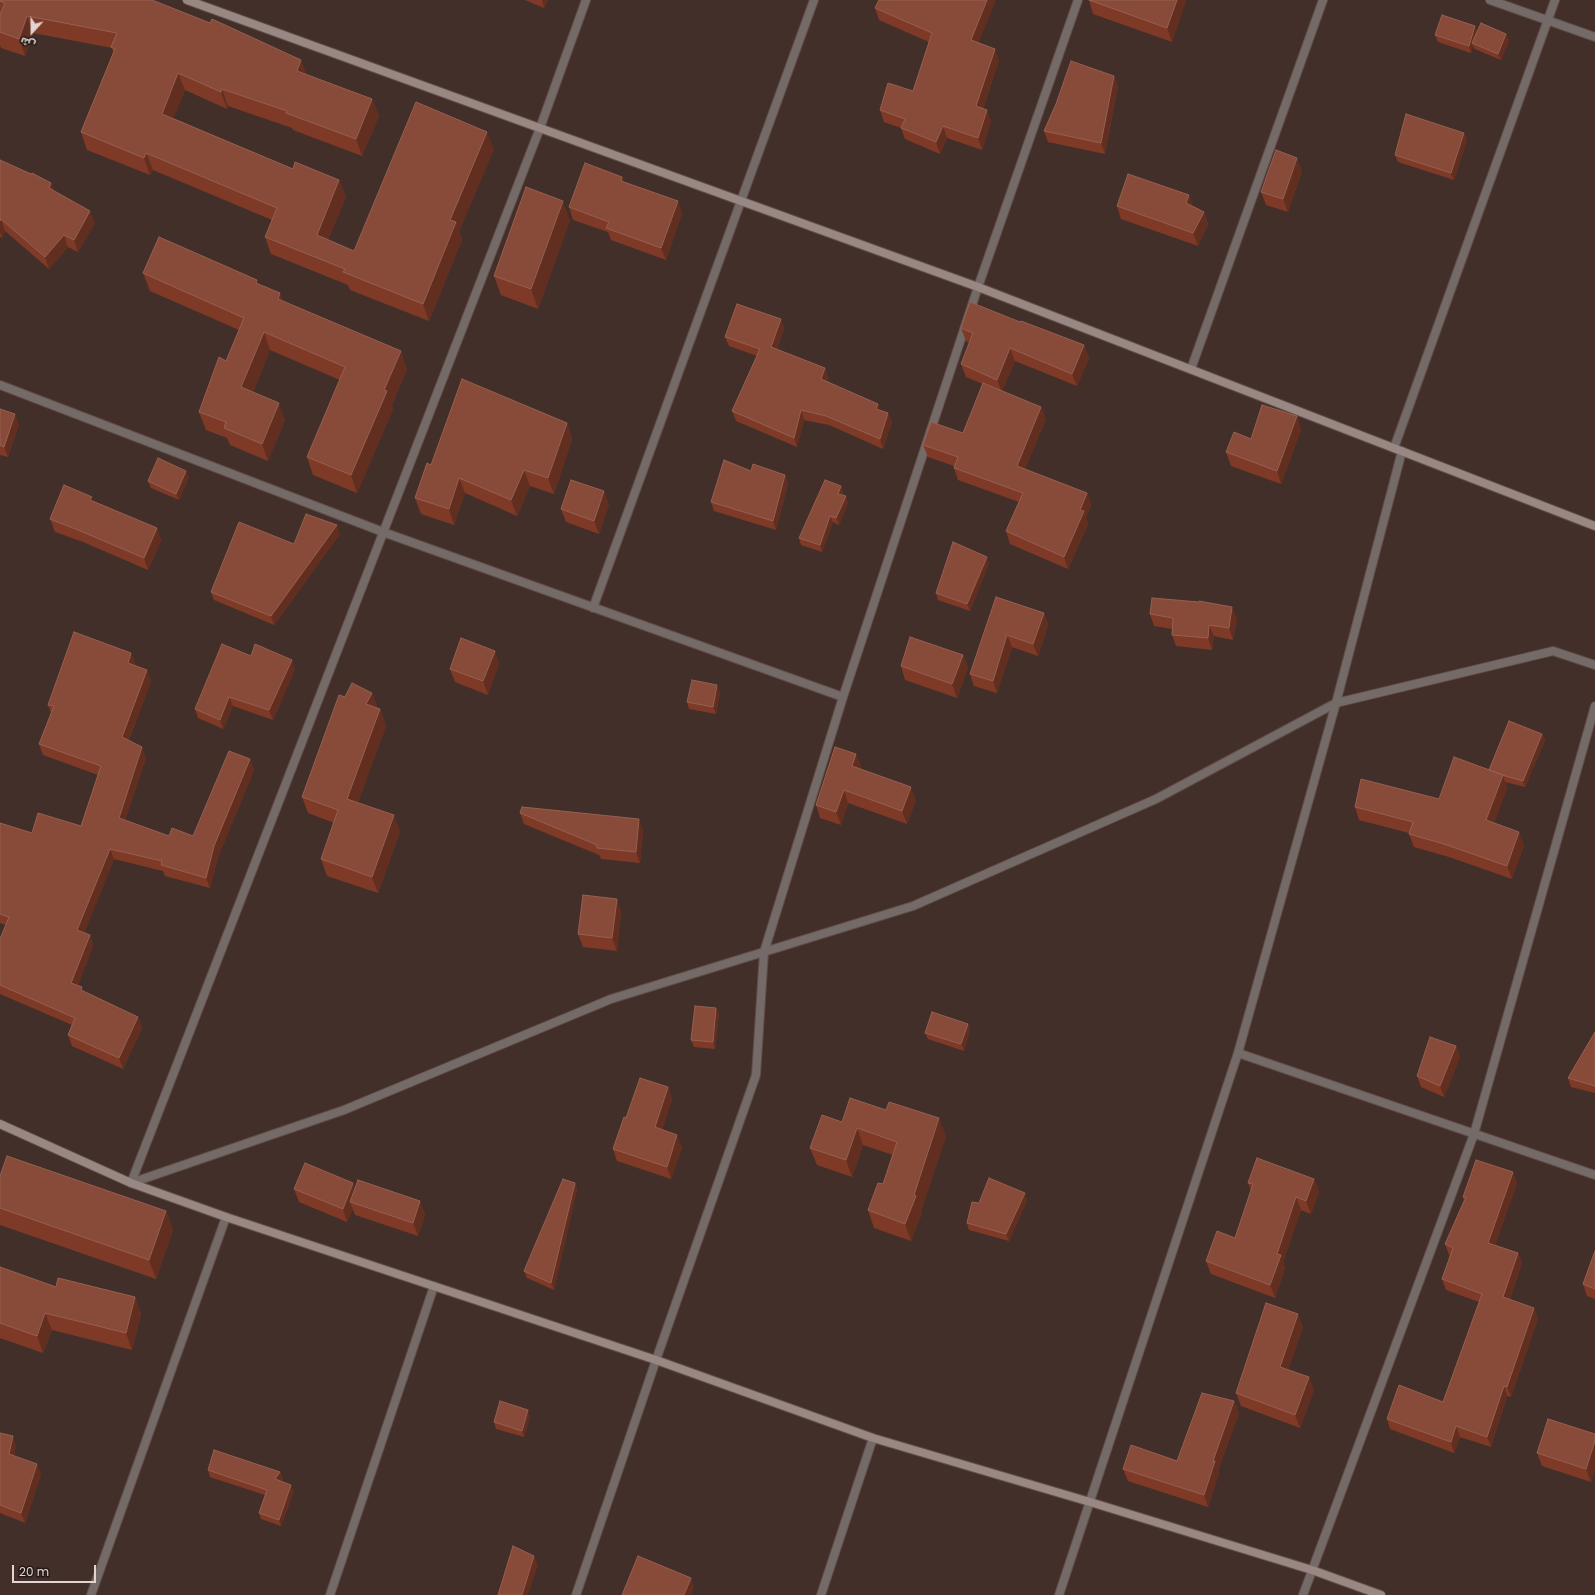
<!DOCTYPE html>
<html>
<head>
<meta charset="utf-8">
<style>
  body { margin:0 }
  #map { position:relative; width:1595px; height:1595px; overflow:hidden; background:#432f29; font-family:Poppins,"Noto Sans Arabic",sans-serif }
  canvas { display:block }
  .north { position:absolute; left:12px; top:12px; width:40px; height:40px; -webkit-text-stroke:3px #231a17; paint-order:stroke; rotate:201deg; font-size:11px; font-weight:700; line-height:16px; text-align:center; color:#e2d4d0 }
  .north::after { content:''; display:block; margin:auto; width:14px; height:18px; background:#e2d4d0; clip-path:polygon(50% 0,100% 100%,50% 72%,0 100%) }
  .scale { position:absolute; left:12px; top:1565px; width:84px; height:18px; box-sizing:border-box; border:2px solid #e2d4d0; border-top:0; padding-left:5px; font-size:12px; line-height:14px; white-space:nowrap; color:#e2d4d0; -webkit-text-stroke:3px #231a17; paint-order:stroke }
</style>
</head>
<body>
<div id="map">
<canvas width="1595" height="1595"></canvas>
<div class="north">ش</div>
<div class="scale">20 m</div>
</div>
<script>
const g = document.querySelector('canvas').getContext('2d');
g.lineJoin = 'round';
const poly = rows => new Path2D(rows.map(r => 'M' + r).join(''));
function strokePath(path, color, width, dash) { g.strokeStyle = color; g.lineWidth = width; g.lineCap = dash ? 'butt' : 'round'; g.setLineDash(dash || []); g.stroke(path); }
function paint(path, color) { g.fillStyle = color; g.fill(path, 'evenodd'); }
const street = poly([
  [1490,0,1595,37],
  [1191,369,1323,0],
  [0,385,383,532,843,697],
  [1394,448,1555,0],
  [593,608,814,0],
  [1238,1053,1595,1175],
  [131,1183,344,1110,611,999,913,906,1156,799,1336,703,1553,651,1595,665],
  [131,1183,540,128,586,0],
  [91,1595,226,1217],
  [330,1595,434,1286],
  [576,1595,656,1360,756,1075,764,952,843,697,978,287,1078,0],
  [821,1595,873,1438],
  [1059,1595,1238,1053,1336,703,1402,451],
  [1303,1595,1474,1134,1595,706]
]);
const secondary = poly([
  [187,0,978,287,1595,526],
  [0,1124,131,1183,226,1217,656,1360,873,1438,1090,1502,1312,1570,1381,1595]
]);
strokePath(street, '#604d47', 10);
strokePath(secondary, '#604d47', 10);
strokePath(street, '#746a67', 8);
strokePath(secondary, '#988782', 8);
paint(poly([
  [0,0,307,75,372,99,379,116,362,156,293,130,292,128,228,106,227,109,185,90,173,118,293,169,339,180,346,197,328,240,354,251,494,149,459,231,462,240,429,321,350,290,348,285,271,254,265,237,272,220,153,170,150,175,87,150,81,132,113,53,112,48,33,33,25,56,1,48,0,45],
  [525,0,548,0,544,8],
  [1089,0,1186,0,1172,42,1093,14],
  [875,8,978,43,999,60,983,109,991,121,982,150,947,138,940,154,905,139,901,128,884,122,880,110,913,91,929,42,879,20],
  [1477,31,1506,34,1509,41,1501,60,1475,49,1473,46,1471,53,1438,42,1435,35],
  [1114,76,1118,86,1105,154,1048,142,1044,131],
  [1464,133,1467,140,1454,180,1398,162,1395,155],
  [0,160,51,183,54,191,95,223,78,252,68,247,49,269,5,231,2,238,0,237],
  [1302,171,1288,212,1266,205,1261,192],
  [622,177,624,182,682,213,666,260,611,240,608,232,573,220,569,207],
  [1117,206,1193,206,1204,212,1208,224,1198,246,1121,219],
  [570,220,538,309,501,295,494,276],
  [143,273,259,284,283,302,407,369,392,405,393,409,357,493,313,475,307,457,340,380,270,350,253,392,285,420,268,461,230,445,227,438,206,430,199,412,226,361,239,330,150,291],
  [781,319,784,329,777,349,825,368,828,378,827,381,881,411,888,413,892,422,883,449,829,425,804,420,797,447,736,421,732,411,757,356,729,346,725,337],
  [1020,322,1084,345,1089,358,1077,386,1015,361,1002,391,1041,407,1046,419,1025,469,1087,493,1091,505,1086,518,1088,524,1068,569,1010,544,1006,531,1019,502,958,480,954,468,954,466,928,457,923,445,963,433,983,384,966,377,961,364,970,343,966,341,961,328],
  [0,409,19,424,8,457,0,455],
  [1297,416,1301,430,1281,484,1231,466,1226,452],
  [567,423,572,439,554,494,530,486,517,516,465,493,454,525,421,514,415,498,431,465],
  [751,471,785,475,788,484,776,530,714,511,711,502],
  [189,477,179,500,151,488,148,481],
  [841,486,843,493,842,495,848,503,839,525,833,522,822,552,801,545,799,538],
  [93,501,157,528,161,541,148,570,83,542,55,532,50,519],
  [609,504,599,534,566,522,561,509],
  [340,534,274,625,214,600,211,592,294,544],
  [989,563,970,611,938,600,936,593],
  [996,597,1044,613,1048,625,1038,656,1012,647,997,693,974,686,970,674],
  [1150,614,1237,619,1233,640,1214,636,1212,650,1176,646,1172,635,1172,629,1154,626],
  [495,651,499,664,488,695,455,682,450,669],
  [131,653,135,663,134,666,151,681,129,740,146,758,125,820,169,836,193,836,250,759,254,770,218,857,210,888,165,876,163,871,114,859,84,933,90,935,93,946,78,985,83,991,138,1017,142,1028,123,1069,72,1046,68,1035,72,1025,0,994,0,939,6,925,0,923,0,823,32,833,81,826,98,775,43,755,39,744,51,713,48,705],
  [963,655,968,668,957,698,905,680,901,666],
  [251,656,295,669,273,720,233,706,223,729,198,718,195,709],
  [720,692,716,714,689,709,687,702],
  [372,693,378,709,380,709,386,726,358,802,400,831,378,893,327,876,321,859,334,823,308,813,302,797,345,697],
  [1542,734,1545,740,1525,787,1505,782,1507,788,1494,823,1524,845,1512,879,1449,857,1414,847,1409,834,1409,833,1359,820,1355,807,1439,799,1489,770],
  [856,754,861,767,860,769,916,800,907,824,848,803,841,825,820,818,816,805],
  [520,813,643,830,640,863,601,859,599,855,524,824],
  [617,899,621,912,617,951,583,947,578,934],
  [716,1008,719,1014,715,1049,694,1047,691,1040],
  [970,1030,964,1051,928,1039,925,1033],
  [1595,1032,1595,1093,1571,1087,1568,1078],
  [1456,1046,1460,1057,1444,1097,1421,1087,1417,1076],
  [668,1087,672,1099,662,1130,682,1147,671,1179,617,1161,613,1149,626,1118],
  [842,1122,946,1136,921,1211,922,1213,911,1241,874,1228,868,1210,883,1184,893,1155,863,1145,852,1177,817,1165,810,1148],
  [1513,1172,1517,1183,1495,1245,1518,1253,1522,1263,1510,1299,1538,1318,1511,1397,1507,1396,1491,1447,1460,1437,1454,1453,1390,1429,1387,1419,1443,1402,1479,1302,1446,1290,1442,1279,1451,1255,1449,1255,1445,1244,1464,1200,1463,1197],
  [0,1176,166,1211,173,1230,156,1279,0,1225],
  [1314,1179,1319,1192,1311,1214,1301,1210,1283,1262,1285,1268,1275,1298,1211,1274,1206,1261,1235,1238,1251,1190,1248,1183],
  [575,1183,577,1189,554,1290,527,1278,524,1271],
  [355,1188,420,1201,425,1215,418,1236,355,1215,353,1209,347,1222,299,1202,294,1189],
  [1027,1200,1009,1241,969,1230,967,1223,979,1203],
  [1595,1251,1595,1299,1587,1296,1583,1284],
  [0,1267,56,1287,135,1297,141,1314,132,1350,52,1330,43,1353,0,1338],
  [1303,1327,1288,1370,1309,1377,1314,1390,1300,1428,1241,1406,1236,1393],
  [1234,1401,1239,1413,1218,1470,1219,1473,1208,1507,1128,1481,1123,1469,1177,1461],
  [530,1417,524,1437,496,1429,494,1422],
  [0,1433,16,1446,14,1456,41,1474,25,1523,0,1513],
  [1595,1434,1595,1469,1591,1482,1542,1466,1537,1453],
  [208,1470,280,1472,283,1479,281,1481,294,1491,281,1526,261,1519,259,1513,265,1495,210,1477]
]), '#7e3a27');
paint(poly([
  [542,0,548,0,544,8],
  [987,0,996,0,975,52,971,40],
  [1177,0,1186,0,1172,42,1167,28],
  [27,16,33,33,25,56,19,39],
  [1475,26,1478,32,1472,43,1473,46,1471,53,1469,46],
  [1506,34,1509,41,1501,60,1498,54],
  [995,49,999,60,980,118,976,106],
  [301,60,308,77,297,71],
  [178,73,185,90,168,131,162,114],
  [1114,76,1118,86,1105,154,1101,143],
  [222,89,228,106,227,109,221,92],
  [372,99,379,116,362,156,356,139],
  [987,110,991,121,982,150,978,138],
  [943,126,947,138,940,154,936,142],
  [487,132,494,149,459,231,462,240,429,321,423,304,450,220],
  [1464,133,1467,140,1454,180,1451,173],
  [146,153,153,170,150,175,144,158],
  [1297,158,1302,171,1288,212,1283,199],
  [622,177,627,189,621,181],
  [339,180,346,197,323,252,317,235],
  [51,183,56,195,49,188],
  [1189,195,1193,207,1186,203],
  [563,201,570,220,538,309,531,289],
  [678,201,682,213,666,260,661,248],
  [90,211,95,223,78,252,74,240],
  [1204,212,1208,224,1198,246,1193,233],
  [1,219,5,231,2,238,0,232,0,221],
  [64,235,68,247,49,269,45,257],
  [280,293,287,310,278,299],
  [781,319,784,329,774,356,771,347],
  [264,332,270,350,248,404,241,387],
  [1084,345,1089,358,1077,386,1072,374],
  [1010,348,1015,361,1002,392,997,380],
  [401,351,407,369,392,405,393,409,357,493,351,475,384,390],
  [825,368,828,378,824,388,821,379],
  [279,403,285,420,268,461,262,444],
  [878,404,882,413,876,409],
  [1041,407,1046,419,1021,479,1017,466],
  [801,410,804,420,797,447,794,438],
  [888,413,892,422,883,449,880,439],
  [15,414,19,424,8,457,4,447],
  [1297,416,1301,430,1281,484,1277,471],
  [567,423,572,439,554,494,548,478],
  [524,470,530,486,517,516,511,500],
  [186,471,189,477,179,500,176,494],
  [785,475,788,484,776,530,773,521],
  [459,478,465,493,454,525,449,509],
  [841,486,843,493,840,500,838,494],
  [604,491,609,504,599,534,594,521],
  [1087,493,1091,505,1086,518,1088,524,1068,569,1064,557],
  [846,496,848,503,839,525,836,518],
  [830,516,833,522,822,552,820,545],
  [337,525,340,534,274,625,271,616],
  [157,528,161,541,148,570,144,558],
  [987,557,989,563,970,611,967,604],
  [1232,607,1237,619,1233,640,1229,628],
  [1044,613,1048,625,1038,656,1033,644],
  [1209,625,1214,636,1212,650,1208,638],
  [1007,635,1012,647,997,693,993,681],
  [495,651,499,664,488,695,483,681],
  [131,653,135,663,132,674,128,663],
  [963,655,968,668,957,698,952,684],
  [292,660,295,669,273,720,269,710],
  [147,670,151,681,126,747,122,737],
  [717,685,720,692,716,714,713,707],
  [372,693,378,709,366,704],
  [229,697,233,706,223,729,220,720],
  [380,709,386,726,353,815,347,799],
  [1542,734,1545,740,1525,787,1523,781],
  [142,747,146,758,122,828,119,818],
  [856,754,861,767,856,779,852,766],
  [250,759,254,770,218,857,210,888,206,878,214,846],
  [1503,775,1507,788,1490,834,1486,820],
  [911,787,916,800,907,824,902,811],
  [844,790,848,803,841,825,836,812],
  [394,815,400,831,378,893,372,877],
  [639,819,643,830,640,863,636,852],
  [1519,832,1524,845,1512,879,1507,866],
  [110,849,114,859,81,941,77,930],
  [617,899,621,912,617,951,612,938],
  [90,935,93,946,75,993,71,983],
  [716,1008,719,1014,715,1049,713,1042],
  [138,1017,142,1028,123,1069,119,1058],
  [968,1024,970,1030,964,1051,961,1044],
  [1456,1046,1460,1057,1444,1097,1440,1086],
  [668,1087,672,1099,659,1139,655,1127],
  [939,1118,946,1136,921,1211,922,1213,911,1241,905,1224],
  [857,1128,863,1145,852,1177,846,1160],
  [677,1135,682,1147,671,1179,667,1167],
  [1513,1172,1517,1183,1492,1253,1488,1243],
  [1314,1179,1319,1192,1311,1214,1306,1201],
  [353,1183,358,1196,350,1202,353,1209,347,1222,343,1209],
  [575,1183,577,1189,554,1290,551,1283],
  [1025,1193,1027,1200,1009,1241,1006,1234],
  [1296,1197,1301,1210,1283,1262,1285,1268,1275,1298,1270,1285,1277,1254],
  [420,1201,425,1215,418,1236,413,1223],
  [166,1211,173,1230,156,1279,149,1260],
  [1518,1253,1522,1263,1507,1307,1503,1297],
  [135,1297,141,1314,132,1350,126,1333],
  [1534,1308,1538,1318,1511,1397,1507,1387],
  [45,1313,52,1330,43,1353,37,1336],
  [1298,1314,1303,1327,1285,1380,1280,1367],
  [1309,1377,1314,1390,1300,1428,1295,1415],
  [1504,1386,1507,1396,1491,1447,1487,1437],
  [1234,1401,1239,1413,1218,1470,1219,1473,1208,1507,1204,1495,1213,1461],
  [528,1410,530,1417,524,1437,522,1431],
  [1456,1426,1460,1437,1454,1453,1451,1442],
  [13,1436,16,1446,12,1464,9,1454],
  [1595,1441,1595,1469,1591,1482,1586,1469],
  [37,1464,41,1474,25,1523,21,1513],
  [280,1472,283,1479,277,1486,275,1479],
  [291,1485,294,1491,281,1526,279,1520],
  [534,1556,538,1565,528,1595,522,1595],
  [691,1578,694,1587,691,1595,684,1595]
]), '#622e20');
const building = poly([
  [0,0,152,0,210,23,212,19,301,60,297,71,372,99,356,139,286,113,287,111,222,89,221,92,178,73,162,114,293,169,295,162,339,180,317,235,354,251,416,102,487,132,450,220,456,222,423,304,343,272,345,269,265,237,277,208,146,153,144,158,81,132,115,49,111,47,117,33,27,16,19,39,0,32,0,15,5,3,0,1,0,0],
  [879,0,987,0,971,40,995,49,976,106,987,110,978,138,943,126,936,142,901,128,905,119,880,110,888,83,913,91,932,33,875,8,879,0],
  [1089,0,1177,0,1167,28,1089,0],
  [1442,15,1475,26,1469,46,1435,35,1442,15],
  [1481,23,1506,34,1498,54,1472,43,1481,23],
  [1071,61,1114,76,1101,143,1044,131,1056,104,1071,61],
  [1406,114,1464,133,1451,173,1395,155,1406,114],
  [1276,150,1297,158,1283,199,1261,192,1276,150],
  [0,160,31,174,32,173,51,183,49,188,90,211,74,240,64,235,45,257,1,219,0,221,0,160],
  [585,163,622,177,621,181,678,201,661,248,606,228,609,222,569,207,585,163],
  [1128,174,1189,195,1186,203,1204,212,1193,233,1117,206,1128,174],
  [526,187,563,201,531,289,494,276,526,187],
  [159,237,257,280,256,283,280,293,278,299,401,351,384,390,387,391,351,475,307,457,345,367,264,332,241,387,279,403,262,444,224,428,226,422,199,412,219,357,226,361,244,318,143,273,159,237],
  [970,302,1020,322,1021,321,1084,345,1072,374,1010,348,997,380,961,364,973,333,961,328,970,302],
  [737,304,781,319,771,347,825,368,821,379,878,404,876,409,888,413,880,439,826,416,801,410,794,438,732,411,760,349,725,337,737,304],
  [462,379,567,423,548,478,524,470,511,500,459,478,449,509,415,498,427,463,431,465,462,379],
  [983,383,1041,407,1017,466,1087,493,1080,510,1084,511,1064,557,1006,531,1023,493,954,468,958,457,923,445,931,422,963,433,983,383],
  [1262,405,1297,416,1277,471,1226,452,1234,432,1251,439,1262,405],
  [0,409,15,414,4,447,0,445,0,409],
  [158,458,186,471,176,494,148,481,158,458],
  [724,460,751,471,753,464,785,475,773,521,711,502,724,460],
  [571,480,604,491,594,521,561,509,571,480],
  [825,480,841,486,838,494,846,496,836,518,830,516,820,545,799,538,825,480],
  [64,485,92,497,90,500,157,528,144,558,78,530,50,519,64,485],
  [306,514,337,525,271,616,211,592,239,522,294,544,306,514],
  [953,542,987,557,967,604,936,593,953,542],
  [996,597,1044,613,1033,644,1007,635,993,681,970,674,996,597],
  [1152,598,1199,602,1199,601,1232,607,1229,628,1209,625,1208,638,1172,635,1173,618,1150,614,1152,598],
  [74,632,131,653,128,663,147,670,122,737,142,747,119,818,169,836,172,828,193,836,229,751,250,759,214,846,206,878,161,865,162,861,110,849,77,930,90,935,71,983,82,987,81,990,138,1017,119,1058,68,1035,75,1018,0,985,0,939,9,917,0,914,0,823,32,833,38,813,81,826,101,766,39,744,54,706,48,705,74,632],
  [910,637,963,655,952,684,901,666,910,637],
  [461,638,495,651,483,681,450,669,461,638],
  [222,644,251,656,255,644,292,660,269,710,229,697,220,720,195,709,222,644],
  [692,680,717,685,713,707,687,702,692,680],
  [352,683,372,693,366,704,380,709,347,799,394,815,372,877,321,859,338,810,302,797,339,695,345,697,352,683],
  [1509,721,1542,734,1523,781,1502,775,1503,775,1489,770,1509,721],
  [835,747,856,754,852,766,911,787,902,811,844,790,836,812,816,805,835,747],
  [1454,757,1503,775,1486,820,1519,832,1507,866,1444,844,1409,834,1413,822,1355,807,1361,779,1439,799,1454,757],
  [522,807,639,819,636,852,597,848,597,845,520,813,522,807],
  [583,895,617,899,612,938,578,934,583,895],
  [695,1006,716,1008,713,1042,691,1040,695,1006],
  [932,1012,968,1024,961,1044,925,1033,932,1012],
  [1595,1032,1595,1086,1568,1078,1595,1032],
  [1430,1037,1456,1046,1440,1086,1417,1076,1430,1037],
  [640,1078,668,1087,655,1127,677,1135,667,1167,613,1149,624,1117,626,1118,640,1078],
  [850,1098,886,1110,889,1102,939,1118,914,1195,916,1196,905,1224,868,1210,878,1183,883,1184,897,1142,857,1128,846,1160,810,1148,822,1115,842,1122,850,1098],
  [7,1156,166,1211,149,1260,0,1208,0,1176,7,1156],
  [1257,1158,1314,1179,1306,1201,1296,1197,1277,1254,1281,1255,1270,1285,1206,1261,1217,1231,1235,1238,1253,1184,1248,1183,1257,1158],
  [1476,1160,1513,1172,1488,1243,1518,1253,1503,1297,1534,1308,1507,1387,1504,1386,1487,1437,1456,1426,1451,1442,1387,1419,1399,1385,1443,1402,1482,1294,1442,1279,1453,1248,1445,1244,1466,1197,1463,1197,1476,1160],
  [305,1163,353,1183,343,1209,294,1189,305,1163],
  [989,1178,1025,1193,1006,1234,967,1223,972,1202,979,1203,989,1178],
  [563,1179,575,1183,551,1283,524,1271,563,1179],
  [358,1180,420,1201,413,1223,350,1202,358,1180],
  [1595,1251,1595,1289,1583,1284,1595,1251],
  [0,1267,56,1287,58,1278,135,1297,126,1333,45,1313,37,1336,0,1323,0,1267],
  [1266,1303,1298,1314,1280,1367,1309,1377,1295,1415,1236,1393,1266,1303],
  [1202,1393,1234,1401,1213,1461,1215,1461,1204,1495,1123,1469,1131,1445,1177,1461,1202,1393],
  [500,1401,528,1410,522,1431,494,1422,500,1401],
  [1548,1419,1595,1434,1595,1441,1586,1469,1537,1453,1548,1419],
  [0,1433,13,1436,9,1454,37,1464,21,1513,0,1505,0,1433],
  [214,1450,280,1472,275,1479,291,1485,279,1520,259,1513,267,1490,208,1470,214,1450],
  [513,1546,534,1556,522,1595,498,1595,513,1546],
  [638,1556,691,1578,684,1595,622,1595,638,1556]
]);
paint(building, '#884a39');
strokePath(building, '#966051', 1);
</script>
</body>
</html>
